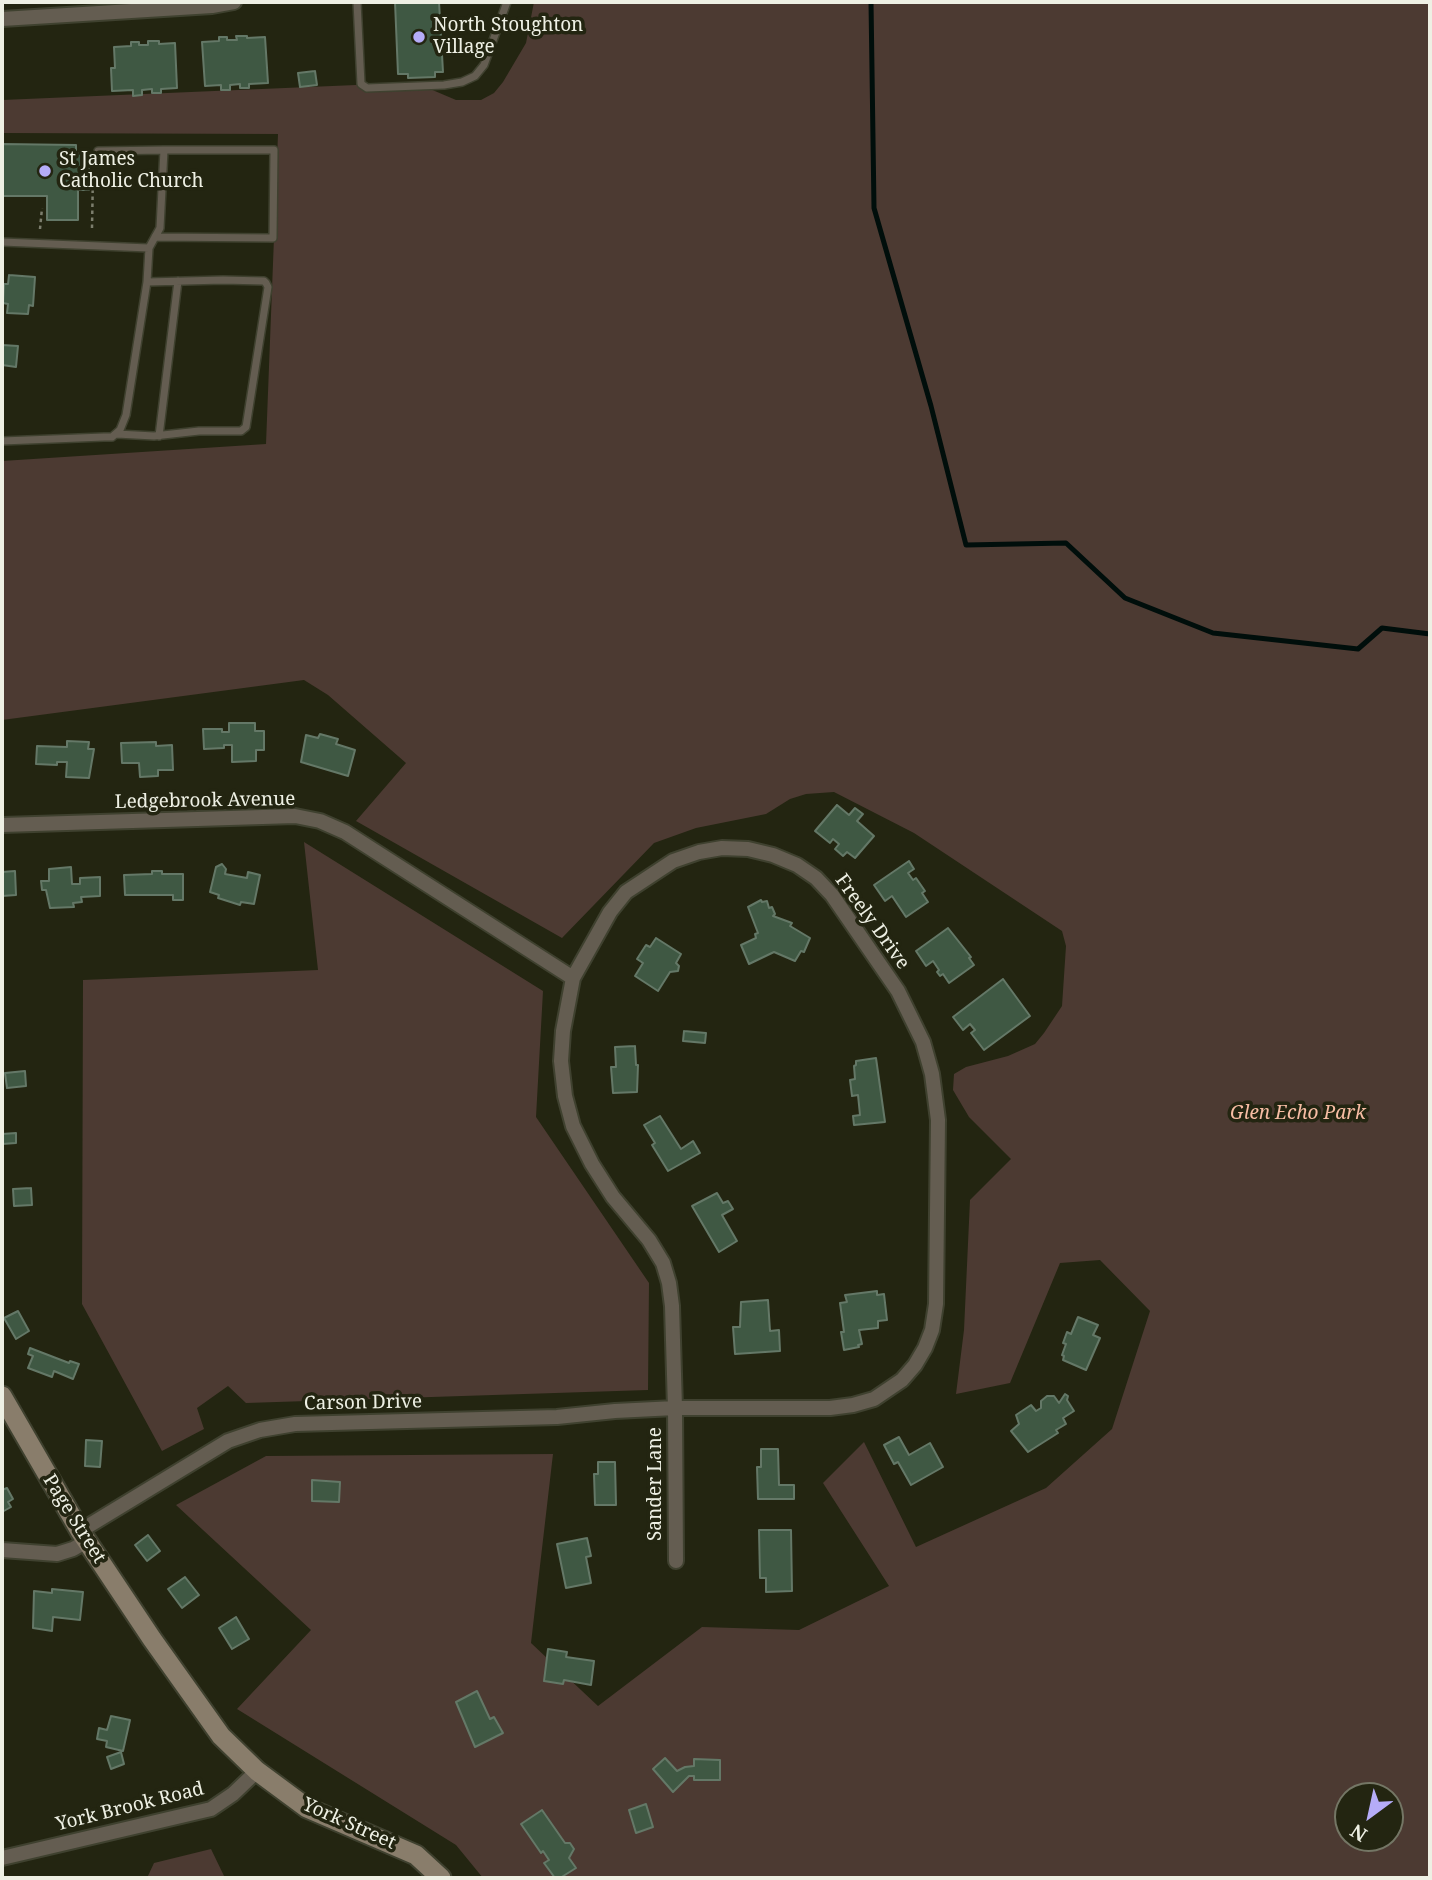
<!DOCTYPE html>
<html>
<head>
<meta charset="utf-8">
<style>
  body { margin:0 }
  #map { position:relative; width:1432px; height:1880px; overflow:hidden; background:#232511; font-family:"Noto Serif",serif }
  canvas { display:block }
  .frame { position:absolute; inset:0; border:4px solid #eef0e4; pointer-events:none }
  .north { position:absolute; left:1334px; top:1782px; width:70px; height:70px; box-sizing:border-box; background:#232511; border:2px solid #747665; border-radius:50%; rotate:213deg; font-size:19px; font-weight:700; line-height:28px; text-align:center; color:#eef0e4 }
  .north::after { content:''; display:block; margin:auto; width:24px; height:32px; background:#b5acf8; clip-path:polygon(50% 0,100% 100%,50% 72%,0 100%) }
</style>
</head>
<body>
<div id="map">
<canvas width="1432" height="1880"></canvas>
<div class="frame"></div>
<div class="north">N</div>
</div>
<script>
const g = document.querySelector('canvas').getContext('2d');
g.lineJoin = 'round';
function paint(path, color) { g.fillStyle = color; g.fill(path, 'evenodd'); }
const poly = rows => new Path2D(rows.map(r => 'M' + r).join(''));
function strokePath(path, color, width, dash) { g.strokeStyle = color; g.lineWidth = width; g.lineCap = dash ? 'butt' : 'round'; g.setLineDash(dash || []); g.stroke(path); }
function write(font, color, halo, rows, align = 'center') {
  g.font = font + ' "Noto Serif",serif'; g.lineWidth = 7; g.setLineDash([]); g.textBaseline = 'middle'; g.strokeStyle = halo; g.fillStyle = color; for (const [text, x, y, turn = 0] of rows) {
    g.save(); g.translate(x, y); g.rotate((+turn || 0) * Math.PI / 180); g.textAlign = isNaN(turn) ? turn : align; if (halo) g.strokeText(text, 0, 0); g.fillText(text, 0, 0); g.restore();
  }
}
paint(poly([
  [534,2,1430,2,1430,1878,483,1878,456,1845,237,1709,311,1630,176,1505,266,1456,553,1454,531,1643,598,1706,702,1627,799,1630,889,1586,823,1483,864,1442,916,1547,1046,1488,1112,1429,1150,1311,1100,1260,1060,1263,1010,1383,956,1394,964,1330,970,1200,1011,1159,969,1117,953,1090,954,1074,966,1067,1008,1056,1035,1044,1044,1033,1062,1006,1066,946,1062,931,914,833,834,792,806,794,790,799,766,814,696,828,654,843,562,938,356,821,406,763,328,695,304,680,2,720,2,461,266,444,278,134,2,133,2,100,403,83,416,83,456,100,481,100,494,93,503,82,526,43],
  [1348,1796,1390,1796,1390,1838,1348,1838],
  [304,842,543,991,536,1117,649,1283,648,1390,246,1403,228,1386,197,1408,204,1429,162,1451,82,1304,83,980,318,970],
  [211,1849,225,1878,147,1878,154,1863]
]), '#4c3a32');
strokePath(poly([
  [871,2,874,208,931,406,966,545,1066,543,1125,598,1213,633,1358,649,1382,628,1430,634]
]), '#000e0b', 5);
const building = poly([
  [395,2,439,2,443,72,435,72,435,77,408,78,408,74,398,74,395,2],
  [236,36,247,36,247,38,265,37,268,83,249,84,249,88,240,88,240,84,230,85,230,90,221,90,221,85,205,86,202,42,219,41,219,37,227,37,227,40,237,40,236,36],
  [148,41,159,41,159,44,175,43,177,88,161,89,161,93,152,93,152,89,142,90,142,95,133,96,133,90,112,91,111,68,115,68,114,47,131,46,131,42,139,42,139,45,148,45,148,41],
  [315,71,317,85,300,87,298,73,315,71],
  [2,144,76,145,76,153,89,153,89,190,78,190,78,220,47,220,47,196,2,196,2,144],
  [9,275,35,277,33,306,29,305,28,314,7,313,8,304,3,303,4,284,8,284,9,275],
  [2,345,18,346,16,367,2,365,2,345],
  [229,723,255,723,255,731,264,731,264,750,256,750,256,761,232,762,232,745,224,745,224,748,204,749,203,729,222,729,222,732,229,732,229,723],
  [320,734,338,739,336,744,355,750,348,776,301,762,306,735,318,738,320,734],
  [67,741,89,742,88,749,94,749,89,778,66,777,67,762,57,762,57,765,36,764,37,746,67,747,67,741],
  [156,742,156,746,172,745,173,770,158,770,158,776,140,777,139,763,122,763,121,743,156,742],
  [837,805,849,815,855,808,863,814,857,821,874,836,855,858,847,852,843,856,835,849,839,844,833,839,830,843,815,831,837,805],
  [909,861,914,869,908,873,913,880,916,878,925,891,922,893,928,902,906,917,892,896,885,901,874,885,909,861],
  [222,864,226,869,225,874,247,878,248,872,260,875,254,904,241,902,240,905,218,898,219,895,210,892,216,867,222,864],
  [71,867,72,884,80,884,80,878,100,877,100,896,81,897,82,902,73,903,74,907,50,908,46,890,42,890,41,881,49,881,49,869,71,867],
  [15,871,16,895,2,896,2,872,15,871],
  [152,871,162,871,162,874,183,874,183,900,173,900,173,895,125,895,124,875,152,874,152,871],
  [761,900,762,902,767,901,769,908,772,907,775,914,773,916,792,923,790,926,810,938,804,952,801,951,795,961,774,952,749,964,741,945,756,938,755,934,758,933,748,907,761,900],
  [948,928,971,957,969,958,974,965,949,983,943,974,940,976,937,972,939,970,933,961,926,966,916,951,948,928],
  [656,938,681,954,676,963,679,966,678,971,670,972,658,991,635,976,643,963,637,959,646,945,650,947,656,938],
  [1003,979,1030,1016,984,1050,971,1033,975,1030,970,1024,963,1030,953,1017,1003,979],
  [684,1031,706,1033,705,1043,683,1041,684,1031],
  [635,1046,636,1065,638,1065,637,1092,613,1093,611,1067,616,1067,615,1047,635,1046],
  [876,1058,885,1122,854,1125,853,1116,860,1115,858,1095,852,1096,850,1080,855,1079,854,1066,856,1065,856,1061,876,1058],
  [25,1071,26,1086,7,1088,5,1073,25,1071],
  [660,1116,681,1149,693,1141,700,1153,668,1171,652,1145,655,1143,644,1125,660,1116],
  [16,1133,16,1143,2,1144,2,1134,16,1133],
  [31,1188,32,1205,14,1206,13,1189,31,1188],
  [717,1193,723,1203,728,1201,733,1209,722,1215,737,1241,719,1252,692,1206,717,1193],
  [877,1291,877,1295,884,1294,887,1320,878,1321,878,1328,859,1330,862,1344,858,1345,859,1347,844,1350,841,1332,844,1332,840,1303,847,1302,845,1295,877,1291],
  [768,1300,770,1331,779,1330,780,1351,735,1354,733,1327,740,1327,741,1302,768,1300],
  [18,1311,29,1331,16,1339,4,1318,18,1311],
  [1078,1317,1098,1325,1093,1335,1100,1338,1086,1370,1063,1360,1064,1356,1062,1355,1066,1344,1063,1343,1067,1332,1071,1334,1078,1317],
  [30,1348,69,1363,70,1361,79,1364,73,1379,54,1371,52,1377,28,1368,33,1356,28,1354,30,1348],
  [1065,1394,1068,1396,1067,1400,1074,1411,1063,1418,1066,1424,1056,1430,1058,1433,1028,1452,1011,1431,1019,1424,1016,1415,1031,1405,1036,1411,1041,1408,1041,1401,1047,1396,1054,1396,1059,1403,1065,1394],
  [899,1437,909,1455,930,1443,943,1467,911,1485,898,1462,894,1464,884,1445,899,1437],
  [86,1440,102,1441,100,1467,85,1466,86,1440],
  [761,1449,778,1449,779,1485,794,1485,794,1499,758,1499,757,1467,761,1467,761,1449],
  [598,1462,615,1462,616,1505,595,1505,594,1474,598,1474,598,1462],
  [312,1480,340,1482,339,1502,312,1501,312,1480],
  [7,1488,13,1499,8,1502,11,1507,2,1512,2,1490,7,1488],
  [759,1530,791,1530,792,1591,766,1592,766,1578,760,1578,759,1530],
  [148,1535,160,1551,147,1561,135,1545,148,1535],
  [587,1538,591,1556,586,1557,591,1583,566,1588,557,1544,587,1538],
  [185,1577,199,1595,182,1608,168,1589,185,1577],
  [52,1589,83,1592,80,1620,53,1617,52,1631,33,1628,34,1591,52,1593,52,1589],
  [236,1617,249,1639,232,1649,219,1628,236,1617],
  [548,1649,567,1652,566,1657,594,1661,591,1685,564,1680,563,1684,544,1681,548,1649],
  [477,1691,490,1719,494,1717,503,1733,475,1747,456,1702,477,1691],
  [111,1716,130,1720,123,1751,106,1747,107,1741,97,1739,99,1728,107,1730,111,1716],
  [121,1752,124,1764,111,1769,107,1757,121,1752],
  [665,1758,677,1771,685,1767,694,1766,694,1759,720,1760,720,1780,694,1780,694,1776,689,1776,673,1792,653,1769,665,1758],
  [646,1804,653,1827,636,1833,629,1810,646,1804],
  [542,1810,565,1843,570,1843,574,1849,569,1858,576,1868,560,1878,555,1878,544,1863,549,1860,543,1851,541,1853,521,1824,542,1810]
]);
paint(building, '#3f5843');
strokePath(building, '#647867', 2);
const lane = poly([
  [357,2,361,84,367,88,444,85,462,82,475,76,484,65,507,2],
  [98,151,164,150],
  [2,242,149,248,147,282,126,415,120,430,112,437,104,437,2,441],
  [149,248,155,237,160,228,164,150,274,150,273,238,155,237],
  [117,434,154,436,199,431,241,431,246,427,268,287,266,283,264,281,223,280,147,282],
  [159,436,178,281]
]);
const street = poly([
  [2,19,212,6,234,2],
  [2,825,295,816,320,821,345,832,573,978],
  [80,1531,228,1441,260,1430,295,1424,557,1417,615,1411,675,1408,830,1408,853,1405,874,1399,902,1380,915,1365,925,1348,932,1330,936,1304,938,1120,932,1074,923,1042,898,991,832,895,816,878,797,865,773,855,748,849,722,848,699,852,673,861,626,892,610,912,573,978,563,1031,561,1061,565,1096,573,1126,592,1164,613,1197,649,1240,663,1263,669,1283,672,1306,675,1408,676,1561],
  [2,1550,57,1554,73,1549,87,1541],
  [2,1858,211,1809,233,1794,257,1771]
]);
const secondary = poly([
  [2,1396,80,1531,152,1639,221,1736,257,1771,307,1808,416,1855,441,1878]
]);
strokePath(lane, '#3f412f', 10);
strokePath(street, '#3f412f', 18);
strokePath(secondary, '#3f412f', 23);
strokePath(poly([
  [92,228,93,173],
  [40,229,42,208]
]), '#7c7e6d', 2.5, [3.5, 3.5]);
strokePath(lane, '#645d51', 7);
strokePath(street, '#645d51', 14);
strokePath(secondary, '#897d6b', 19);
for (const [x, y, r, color] of [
  [419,37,7,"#b5acf8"],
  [45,171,7,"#b5acf8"]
]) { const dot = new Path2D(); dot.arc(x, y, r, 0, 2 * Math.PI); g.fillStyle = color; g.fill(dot); strokePath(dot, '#232511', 2.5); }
write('19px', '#eef0e4', '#232511', [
  ["North Stoughton",433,26],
  ["Village",433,48],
  ["St James",59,160],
  ["Catholic Church",59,182]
], 'left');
write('19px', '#eef0e4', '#232511', [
  ["Ledgebrook Avenue",205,801,-1],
  ["Freely Drive",872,922,54],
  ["Carson Drive",363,1403,-1],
  ["Sander Lane",656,1484,-90],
  ["Page Street",74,1519,58],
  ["York Brook Road",130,1807,-14],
  ["York Street",349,1824,24]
]);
write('italic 19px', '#f7bda4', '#232511', [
  ["Glen Echo Park",1298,1114]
]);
</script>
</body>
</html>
